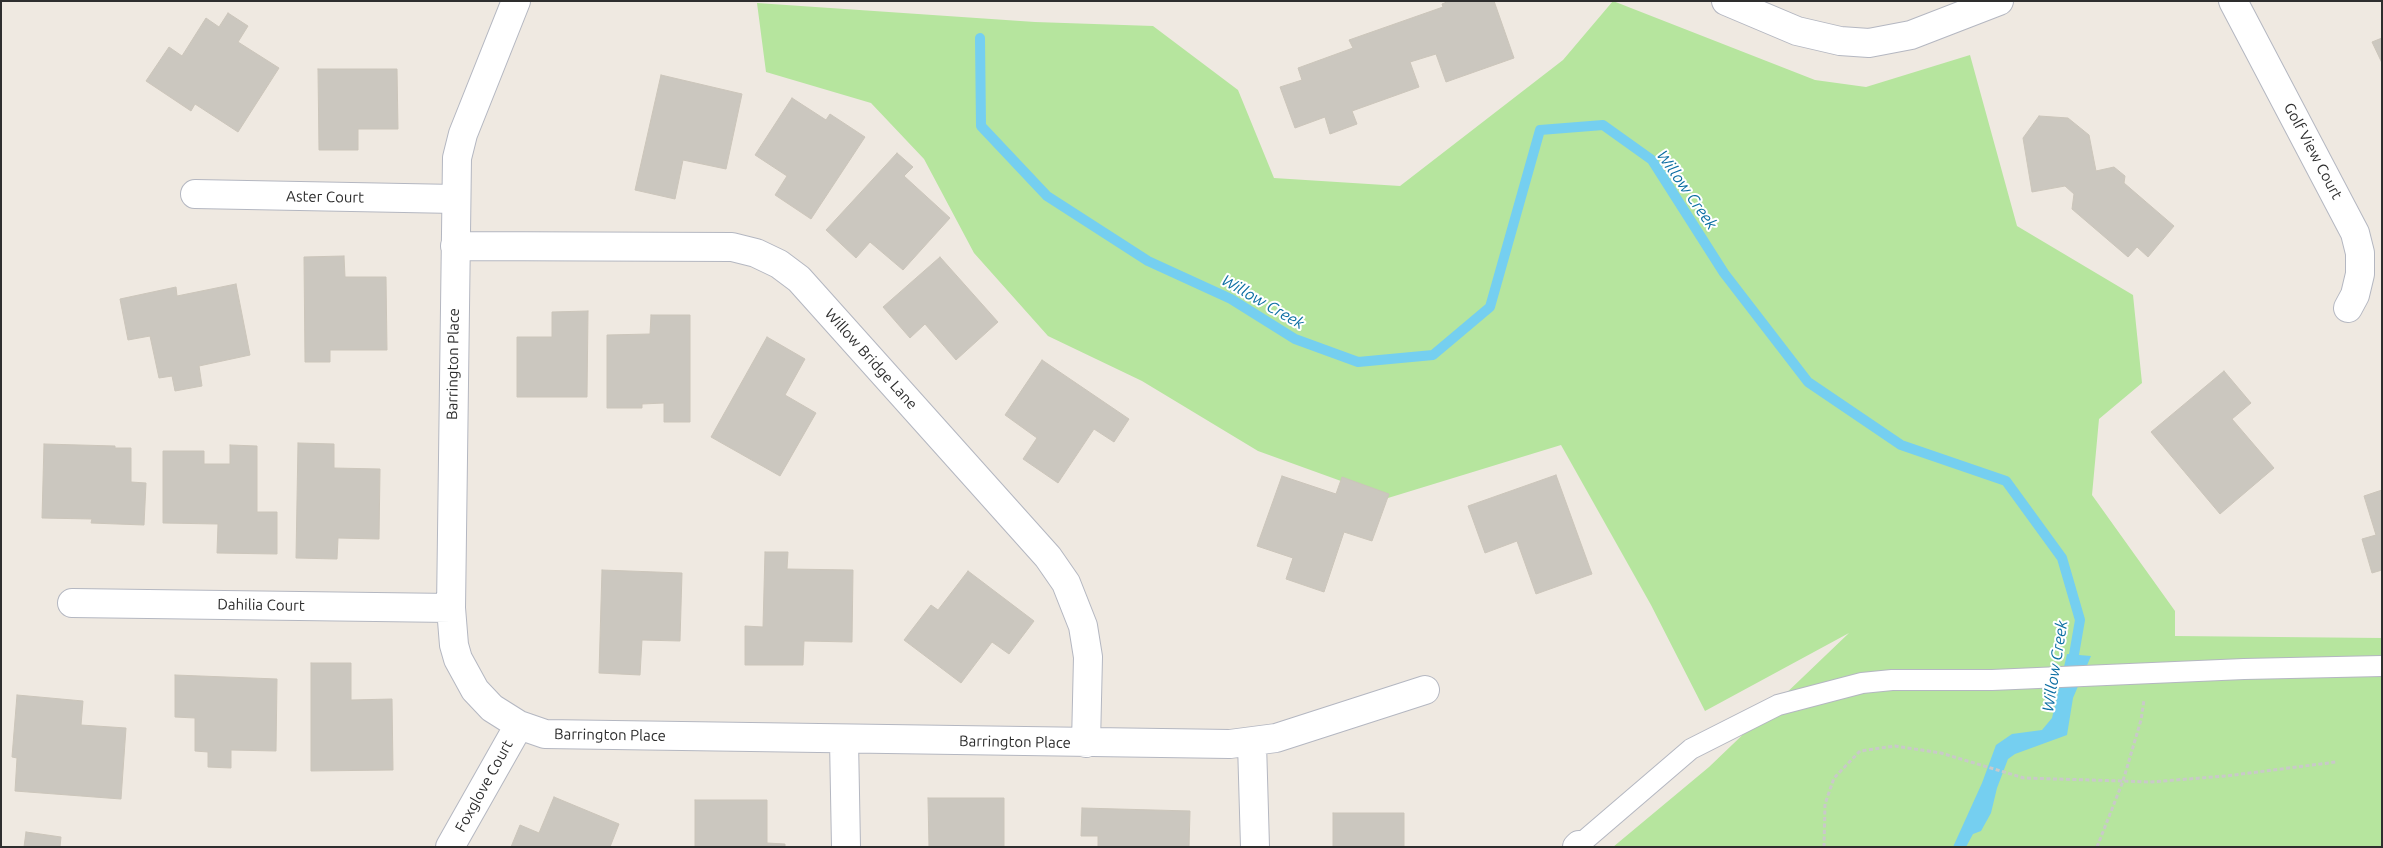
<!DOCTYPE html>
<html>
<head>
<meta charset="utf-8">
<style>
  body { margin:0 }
  #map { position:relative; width:2383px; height:848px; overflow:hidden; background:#efe9e1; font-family:Ubuntu,sans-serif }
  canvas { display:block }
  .frame { position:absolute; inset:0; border:2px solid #2e2e2e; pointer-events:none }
</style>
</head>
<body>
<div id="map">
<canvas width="2383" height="848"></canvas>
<div class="frame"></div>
</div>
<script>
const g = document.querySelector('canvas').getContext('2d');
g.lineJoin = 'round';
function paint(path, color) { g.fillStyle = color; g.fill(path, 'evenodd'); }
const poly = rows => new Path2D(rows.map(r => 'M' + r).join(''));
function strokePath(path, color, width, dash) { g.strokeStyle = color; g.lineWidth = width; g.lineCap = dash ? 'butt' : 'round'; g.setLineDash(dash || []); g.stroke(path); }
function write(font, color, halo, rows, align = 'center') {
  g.font = font + ' Ubuntu,sans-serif'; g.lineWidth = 4; g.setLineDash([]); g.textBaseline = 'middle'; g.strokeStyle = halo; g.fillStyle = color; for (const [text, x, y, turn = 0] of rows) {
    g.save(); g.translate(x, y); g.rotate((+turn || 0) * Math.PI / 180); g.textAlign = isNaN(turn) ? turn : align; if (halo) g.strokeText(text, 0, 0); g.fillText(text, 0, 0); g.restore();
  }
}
paint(poly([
  [1613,1,1815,80,1866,87,1970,55,2017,226,2133,295,2142,383,2099,419,2092,495,2175,611,2175,636,2382,638,2382,847,1613,847,1709,767,1849,633,1705,711,1651,605,1561,445,1388,498,1258,451,1142,381,1048,336,974,253,924,159,871,103,766,72,757,3,1035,22,1153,26,1238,90,1274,178,1400,186,1563,60]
]), '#b6e59e');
paint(poly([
  [2067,654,2091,656,2073,698,2067,735,2015,754,2008,759,1997,788,1991,813,1981,831,1973,834,1966,847,1953,847,1982,783,1996,745,2012,734,2042,730,2052,718]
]), '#75cff0');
strokePath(poly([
  [980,38,981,126,1047,196,1148,261,1231,299,1295,339,1358,362,1433,355,1490,307,1540,130,1603,125,1652,160,1724,273,1808,382,1901,445,2006,481,2062,558,2080,620,2072,666]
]), '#75cff0', 10);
const building = poly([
  [1449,1,1494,1,1514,58,1446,82,1436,54,1410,62,1419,87,1352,111,1357,124,1330,134,1325,117,1295,128,1280,87,1302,80,1298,68,1353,48,1349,40,1443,7,1442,4,1449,1],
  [228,13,248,26,238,42,279,68,238,132,195,104,191,111,146,81,169,47,182,56,206,18,219,27,228,13],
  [2382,38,2382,63,2372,42,2382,38],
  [318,69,397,69,398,129,358,129,358,150,319,150,318,69],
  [661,75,742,94,726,169,683,160,675,199,635,190,661,75],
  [792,98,826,120,830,114,865,137,811,219,775,195,787,176,755,155,792,98],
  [2039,116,2068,118,2089,135,2096,171,2114,167,2125,176,2124,183,2174,226,2148,257,2137,247,2128,257,2072,209,2074,194,2065,186,2032,192,2023,138,2039,116],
  [897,153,913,167,904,176,950,218,903,270,870,242,856,258,826,230,897,153],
  [344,256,345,277,386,277,387,350,330,350,330,362,305,362,304,257,344,256],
  [940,257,998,322,956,360,925,324,910,338,883,307,940,257],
  [236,284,250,355,199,366,202,386,175,391,172,376,159,378,150,336,128,340,120,299,176,287,177,296,236,284],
  [588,311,587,397,517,397,517,337,552,337,552,312,588,311],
  [651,315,690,315,690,422,664,422,664,403,642,404,642,408,607,408,607,335,650,334,651,315],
  [767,337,805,359,785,395,816,413,780,476,711,437,767,337],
  [1042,360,1129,419,1114,442,1094,429,1058,483,1023,459,1037,438,1005,415,1042,360],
  [2224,371,2251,403,2232,419,2274,468,2220,514,2151,432,2224,371],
  [298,443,334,444,334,468,380,469,379,539,338,538,337,559,296,558,298,443],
  [44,444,115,446,115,448,131,448,131,482,146,483,144,525,91,523,92,519,42,518,44,444],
  [230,445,257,446,257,512,277,512,277,554,217,553,218,524,163,523,163,451,204,451,204,464,230,464,230,445],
  [1556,475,1592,574,1536,594,1517,541,1485,553,1468,506,1556,475],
  [1282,476,1336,494,1342,477,1389,494,1372,541,1344,532,1324,592,1286,579,1293,558,1257,546,1282,476],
  [2382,490,2382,570,2372,573,2362,539,2376,535,2364,496,2382,490],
  [765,552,788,552,787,569,853,570,852,642,804,641,803,665,745,665,745,626,763,627,765,552],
  [602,570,682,573,680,641,642,640,640,675,599,673,602,570],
  [968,571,1034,621,1009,654,992,642,961,683,904,640,931,605,938,610,968,571],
  [311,663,351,663,351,700,392,699,393,770,311,771,311,663],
  [175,675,277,679,276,751,231,750,231,768,208,767,208,752,195,751,195,718,175,717,175,675],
  [17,695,83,701,81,725,126,728,121,799,15,791,17,758,12,757,17,695],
  [554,797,619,824,610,847,511,847,520,825,539,833,554,797],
  [928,798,1004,798,1004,847,929,847,928,798],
  [695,800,767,800,767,843,785,844,785,847,695,847,695,800],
  [1082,808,1190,811,1189,847,1098,847,1098,836,1081,836,1082,808],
  [1333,813,1404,813,1404,847,1333,847,1333,813],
  [26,832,61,837,60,847,24,847,26,832]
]);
paint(building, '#cbc7bf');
strokePath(building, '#cbc5ba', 1);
const lane = poly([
  [1579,845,1691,749,1778,705,1862,683,1892,680,1992,680,2244,669,2382,666]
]);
const street = poly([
  [516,1,463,134,457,158,451,608,454,645,458,659,475,690,492,708,519,725,545,734,1230,744,1276,738,1425,690],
  [1726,1,1797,31,1840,41,1869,43,1911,35,1999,1],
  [2233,1,2355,233,2360,253,2360,274,2355,295,2348,308],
  [195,194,456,199],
  [455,246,732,247,756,253,779,264,799,279,1048,557,1066,583,1083,626,1088,657,1086,743],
  [72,603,451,608],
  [844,740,846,847],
  [1252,743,1255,847],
  [450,847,519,725],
  [1577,847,1579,845]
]);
strokePath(lane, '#b4b7c1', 22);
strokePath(street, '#b4b7c1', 30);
strokePath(poly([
  [1824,847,1825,804,1834,778,1860,751,1895,746,1941,753,2024,778,2123,781,2150,782,2226,776,2336,762],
  [2097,847,2123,781,2141,720,2144,700]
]), '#c9c9c9', 3, [4, 2.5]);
strokePath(lane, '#fff', 20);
strokePath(street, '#fff', 28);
write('15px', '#2e2e2e', '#fff', [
  ["Golf View Court",2313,151,62],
  ["Aster Court",325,197,1],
  ["Willow Bridge Lane",871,359,48],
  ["Barrington Place",453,364,-89],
  ["Dahilia Court",261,605,1],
  ["Barrington Place",610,735,1],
  ["Barrington Place",1015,742,1],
  ["Foxglove Court",484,786,-61]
]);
write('italic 16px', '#0d6fa3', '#fff', [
  ["Willow Creek",1687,190,55],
  ["Willow Creek",1263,302,30],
  ["Willow Creek",2055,666,-81]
]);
</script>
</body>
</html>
